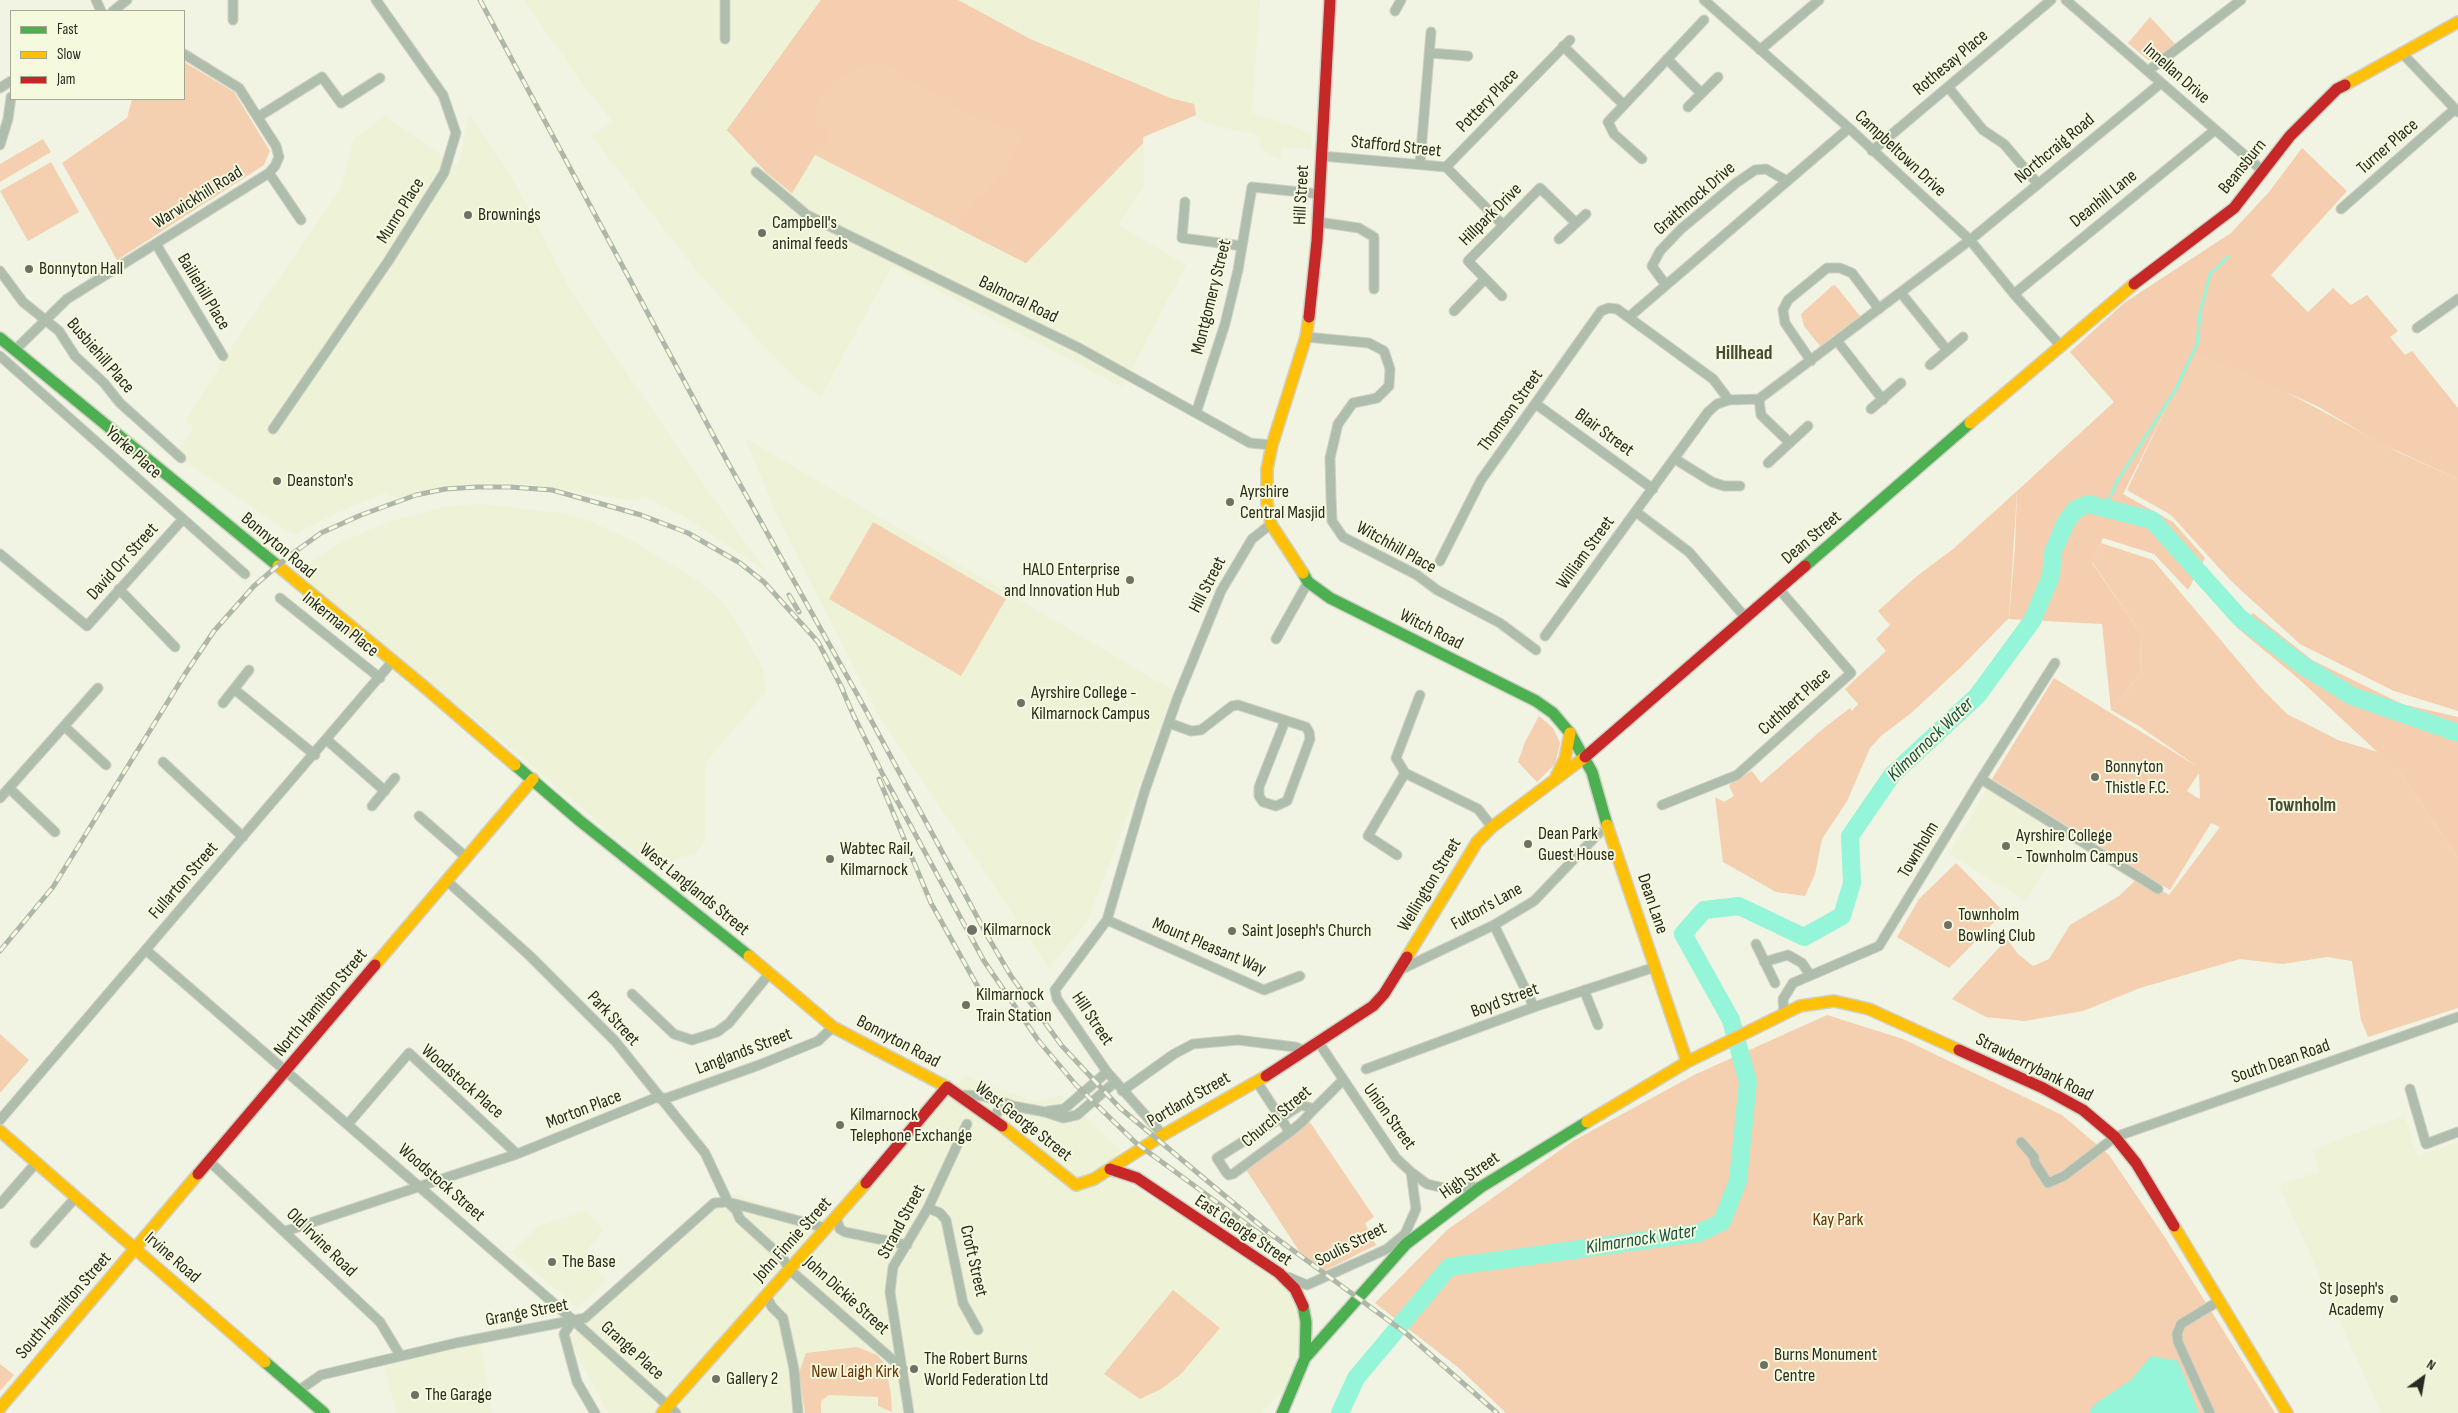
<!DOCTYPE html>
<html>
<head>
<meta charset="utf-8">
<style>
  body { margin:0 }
  #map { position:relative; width:2458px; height:1413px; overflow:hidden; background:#f1f3e3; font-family:"Sofia Sans Condensed",sans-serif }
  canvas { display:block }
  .legend { position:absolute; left:10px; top:10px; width:175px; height:90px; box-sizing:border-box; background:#f5f9dd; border:1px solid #a4a792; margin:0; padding:6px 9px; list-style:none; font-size:15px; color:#2a2b21 }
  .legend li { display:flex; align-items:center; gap:10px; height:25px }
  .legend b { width:25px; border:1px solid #a4a792 }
  .north { position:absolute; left:2398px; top:1353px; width:50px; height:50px; -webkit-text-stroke:4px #f5f9dd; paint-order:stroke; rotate:32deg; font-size:14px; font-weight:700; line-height:20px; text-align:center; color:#2a2b21 }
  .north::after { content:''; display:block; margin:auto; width:18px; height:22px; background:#2a2b21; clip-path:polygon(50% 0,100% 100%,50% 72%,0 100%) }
</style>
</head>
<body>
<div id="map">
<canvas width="2458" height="1413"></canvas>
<ul class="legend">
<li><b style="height:6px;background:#4caf50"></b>Fast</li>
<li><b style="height:6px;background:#ffc107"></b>Slow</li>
<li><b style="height:6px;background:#c62828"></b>Jam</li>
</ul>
<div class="north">N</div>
</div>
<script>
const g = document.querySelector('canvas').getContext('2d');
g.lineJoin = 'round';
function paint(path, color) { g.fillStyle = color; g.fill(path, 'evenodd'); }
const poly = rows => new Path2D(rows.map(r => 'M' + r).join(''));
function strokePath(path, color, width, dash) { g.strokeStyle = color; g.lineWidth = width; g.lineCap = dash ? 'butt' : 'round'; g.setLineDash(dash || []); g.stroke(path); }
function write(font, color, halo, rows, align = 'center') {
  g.font = font + ' "Sofia Sans Condensed",sans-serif'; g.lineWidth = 4; g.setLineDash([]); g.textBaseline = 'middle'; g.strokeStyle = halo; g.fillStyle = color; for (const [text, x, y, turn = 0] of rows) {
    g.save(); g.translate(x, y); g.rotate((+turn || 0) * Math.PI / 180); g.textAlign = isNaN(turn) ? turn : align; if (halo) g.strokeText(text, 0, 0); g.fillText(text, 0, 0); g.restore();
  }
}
paint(poly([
  [524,0,821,0,727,130,767,173,792,192,814,155,1026,263,1143,143,1144,185,1119,225,1186,265,1122,387,892,266,821,396,797,380,756,337,697,271,594,139,592,136,613,122,582,83],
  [958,0,1260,0,1252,113,1311,133,1311,149,1282,147,1281,160,1260,149,1260,137,1251,133,1215,126,1202,121,1196,115,1194,104,1170,98,1030,39],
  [469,114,512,178,570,289,695,473,766,571,684,516,642,496,637,501,528,484,463,484,425,490,389,500,386,493,338,512,294,535,184,461,178,453,179,448,194,428,185,421,241,333,340,190,354,139,385,116,458,166],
  [745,438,1174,691,1088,920,1049,968,878,714,778,518],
  [478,504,561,513,592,522,633,541,703,584,722,602,739,625,763,669,767,690,705,763,705,839,695,854,672,860,663,874,622,843,522,757,390,651,295,571,342,542,388,522,444,507],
  [1987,789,2063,838,2026,901,1949,854],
  [965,1076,1035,1102,1061,1095,1120,1149,1117,1177,1189,1222,1289,1289,1303,1318,1294,1364,1284,1389,1262,1413,608,1413,569,1338,729,1193,823,1222],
  [2404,1116,2418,1156,2458,1142,2458,1413,2381,1413,2279,1185,2319,1172,2313,1149],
  [586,1211,604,1230,585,1252,606,1281,577,1307,512,1252,539,1226],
  [480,1344,492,1413,397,1413,383,1363]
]), '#eef2d7');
paint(poly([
  [821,0,958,0,1030,39,1170,98,1194,104,1196,115,1143,137,1143,143,1026,263,815,155,792,193,767,173,727,130],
  [2150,17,2176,45,2158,60,2148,60,2128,43],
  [184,62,234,92,270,151,264,165,117,260,62,163,127,118,132,99,184,99],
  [43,139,51,152,0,182,0,164],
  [51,162,79,212,28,241,0,191],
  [1835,285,1860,316,1820,346,1804,326,1801,314,1832,286],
  [2197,344,2400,453,2458,479,2458,711,2394,691,2300,644,2231,581,2171,515,2127,490],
  [2017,491,2009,618,1960,668,1910,714,1881,736,1870,748,1847,801,1822,839,1815,874,1805,896,1776,892,1723,862,1715,797,1724,802,1734,796,1729,786,1732,781,1752,771,1761,783,1824,728,1850,708,1852,711,1858,704,1845,689,1886,651,1876,639,1890,625,1878,611,1917,576,1953,549],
  [873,522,1006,599,961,676,829,599],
  [2101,543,2153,560,2262,689,2287,714,2338,740,2378,752,2401,774,2458,858,2458,1008,2368,1037,2361,1020,2352,961,2327,957,2283,964,2240,959,2140,988,2083,1011,2024,1021,1986,1017,1952,999,2007,939,2018,954,2033,966,2049,959,2070,925,2119,896,2139,877,2169,895,2220,827,2211,823,2170,890,1992,779,2054,678,2198,767,2139,726,2111,710,2140,674,2141,634,2092,562],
  [2199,773,2200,798,2199,799,2187,791],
  [1539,716,1553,728,1560,743,1555,764,1537,782,1518,762,1525,742],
  [1956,863,2004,912,1949,968,1897,937,1919,899],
  [1827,1015,1903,1039,2062,1115,2109,1155,2164,1236,2275,1413,1506,1413,1460,1369,1375,1303,1447,1230,1573,1141,1694,1075],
  [0,1034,29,1060,0,1093],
  [1309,1121,1374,1217,1365,1223,1376,1245,1324,1271,1301,1254,1245,1168],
  [1173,1290,1220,1328,1181,1374,1161,1389,1140,1399,1104,1374],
  [857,1347,877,1355,885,1364,891,1394,892,1412,878,1406,878,1397,829,1395,821,1401,821,1413,805,1413,799,1373,806,1353],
  [0,1364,14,1375,0,1391]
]), '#f4cfb0');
paint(poly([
  [821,0,958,0,1030,39,1170,98,1194,104,1196,115,1143,137,1143,143,1026,263,957,228,973,202,986,193,1010,162,1020,137,1014,127,1006,129,970,114,885,65,868,63,832,83,823,92,816,111,817,119,828,134,826,142,814,155,792,193,767,173,727,130],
  [2302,148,2347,191,2271,275,2308,312,2333,288,2351,305,2367,295,2398,331,2390,337,2405,355,2412,351,2458,408,2458,479,2380,443,2317,406,2195,351,2123,494,2173,522,2205,558,2188,590,2154,554,2103,538,2092,563,2141,634,2140,674,2111,710,2102,624,2009,619,2015,547,2017,491,2114,402,2070,352,2124,303,2231,233,2269,192],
  [2253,613,2312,660,2402,704,2458,717,2458,858,2401,774,2300,680,2236,627]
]), '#f4ceae');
paint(poly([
  [2151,1356,2178,1361,2199,1413,2089,1413,2095,1404,2131,1380]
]), '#95f5d9');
strokePath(poly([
  [2105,509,2118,480,2176,389,2197,344,2200,313,2210,274,2228,257]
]), '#95f5d9', 3);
strokePath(poly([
  [1340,1413,1356,1378,1449,1267,1699,1233,1722,1222,1738,1181,1748,1082,1731,1020,1683,934,1704,910,1739,906,1804,937,1842,916,1852,883,1850,836,1892,775,1977,696,2032,621,2051,576,2053,552,2066,522,2076,509,2088,504,2152,520,2240,618,2302,665,2352,696,2458,733]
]), '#95f5d9', 18);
const street = poly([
  [96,0,101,11],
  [233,0,233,20],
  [725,0,725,39],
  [1704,0,1849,128,1970,240,2014,294,2060,345],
  [2066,0,2264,172],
  [113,11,127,0],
  [1395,11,1401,0],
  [1563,46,1623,104],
  [1760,50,1819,0],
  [1430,53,1468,56],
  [2402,53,2458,112],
  [1667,59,1701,93],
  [2148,71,2241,0],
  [1948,87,1983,130,2004,144,2038,184],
  [0,88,11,81],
  [1688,107,1718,77],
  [258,117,322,77,341,103,380,78],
  [0,145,8,119,11,97],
  [1872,151,2051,0],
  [1322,156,1446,167,1503,225],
  [1642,159,1614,134,1608,122,1704,20],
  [1420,163,1431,32],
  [1446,167,1570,40],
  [756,172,807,215,1079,348,1250,443,1272,445],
  [269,173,301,220],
  [1185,202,1182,238,1242,246],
  [2341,209,2455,109],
  [1318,222,1359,228,1374,237,1374,289],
  [1559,239,1586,214],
  [156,244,223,356],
  [0,271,23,302,59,331,75,356,104,383,120,403,181,458],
  [1665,284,1652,266,1660,251,1681,229,1736,183,1755,170,1766,169,1787,181],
  [1901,293,1947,350],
  [2014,294,2215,130],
  [1502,296,1468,261,1540,188,1576,223],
  [1454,311,1485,279],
  [1629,317,1849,128],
  [2417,328,2458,299],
  [1306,337,1369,343,1384,351,1390,369,1389,386,1377,398,1353,403,1338,424,1330,458,1331,496,1332,521,1343,537,1417,575,1437,590,1500,623,1536,650],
  [1838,342,1883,400],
  [15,350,67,299,269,173,275,166,279,157,276,146,239,88,184,54],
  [0,356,245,574],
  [1811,361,1785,323,1783,310,1788,300,1827,268,1840,268,1852,273,1879,309],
  [1930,365,1963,337],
  [1759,399,1761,415,1790,443],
  [1536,404,1653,489],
  [1871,409,1901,383],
  [1196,413,1225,324,1238,270,1252,187,1320,194],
  [273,429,389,260,444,173,456,133,443,95,376,0],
  [1675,459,1712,482,1724,486,1740,486],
  [1768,463,1808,426],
  [1636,512,1689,552,1745,617],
  [0,554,87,626,183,519],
  [1440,561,1481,480,1601,311,1609,308,1617,309,1713,379,1729,400],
  [119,589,175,647],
  [280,598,380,678],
  [1545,636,1708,412,1717,404,1729,400,1759,399,1970,240,2161,83],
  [1276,639,1308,582],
  [234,689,315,755],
  [1420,695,1396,758,1405,773,1478,809,1492,827],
  [223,703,249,670],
  [1169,723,1191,731,1201,730,1232,706,1238,705,1306,727,1309,732,1310,739,1287,801,1276,806,1263,802,1259,796,1259,787,1285,721],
  [64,726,106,765],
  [327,740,385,791],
  [163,762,243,837],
  [1981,779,2158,889],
  [9,788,55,832],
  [0,798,98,688],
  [1662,805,1737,775,1851,673,1779,589],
  [372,806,395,778],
  [419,816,467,858],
  [1397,855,1368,836,1405,773],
  [447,881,530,956,615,1041,705,1153,728,1202,736,1210,740,1219,782,1257,790,1270,903,1369],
  [1107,920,1264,990,1300,976],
  [1494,925,1534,1007],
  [1756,944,1775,983],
  [146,950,573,1320,676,1413],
  [1764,962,1788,955,1802,963,1810,975],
  [1400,970,1494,925,1534,901,1599,833],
  [1584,990,1598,1025],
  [632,994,674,1034,692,1040,717,1032,729,1023,769,974],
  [1784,1014,1783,999,1793,983,1879,946,1981,779,2055,663],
  [1319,1043,1396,1158,1411,1172,1427,1184,1444,1188,1479,1187],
  [1366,1069,1534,1007,1655,967],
  [1257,1082,1289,1131],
  [2410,1089,2426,1144,2458,1132],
  [1122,1091,1174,1054,1193,1044,1238,1040,1295,1047,1306,1051],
  [963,1095,983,1096,1011,1105],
  [1314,1109,1301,1105,1217,1158,1226,1172,1229,1175,1233,1174,1290,1132,1302,1122,1314,1109,1343,1080],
  [1048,1111,1064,1109,1107,1072],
  [0,1120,392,662],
  [995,1120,997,1112,1004,1107,1013,1106,1045,1112,1063,1118,1077,1115,1115,1082],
  [348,1124,409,1053,517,1154],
  [1163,1135,1107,1072,1057,999,1055,990,1107,920,1145,790,1177,699,1221,591,1252,539,1271,524],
  [2021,1142,2034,1157,2035,1163,2048,1183,2064,1176,2115,1137,2458,1017],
  [210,1162,380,1322,400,1355],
  [0,1204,36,1163],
  [928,1208,940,1213,946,1220,963,1303,978,1330],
  [836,1218,840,1229,845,1232,907,1245],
  [286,1231,517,1154,655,1098,667,1098,759,1065,818,1041,833,1027],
  [35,1243,76,1197],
  [1288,1277,1307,1285,1387,1249,1405,1234,1416,1209,1411,1172],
  [766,1296,772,1307,783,1318,794,1369,798,1413],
  [573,1320,564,1334,577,1382,595,1413],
  [298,1391,321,1375,456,1343,585,1318,714,1203,728,1202,826,1228],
  [909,1413,890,1292,893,1267,928,1208,967,1124],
  [2210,1413,2178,1342,2177,1334,2181,1324,2219,1301]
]);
const fast = poly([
  [0,338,278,566],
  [1805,566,1970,423],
  [1303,573,1308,582,1330,598,1536,701,1553,713,1570,733,1592,772,1607,825],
  [515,765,580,821,749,956],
  [1305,1358,1406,1244,1481,1187,1587,1122],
  [265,1362,324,1413],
  [1282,1413,1305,1358,1306,1322,1303,1306]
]);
const slow = poly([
  [2345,85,2458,22],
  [1970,423,2134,284],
  [278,566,421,684,515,765],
  [1303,573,1271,524,1267,503,1267,469,1272,445,1306,337,1309,317],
  [1557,775,1565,759,1570,733],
  [749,956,833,1027,947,1087],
  [1407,957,1477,842,1492,827,1585,757],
  [375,965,533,779],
  [1687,1062,1800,1006,1834,1001,1869,1009,1959,1050],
  [1587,1122,1687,1062,1607,825],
  [1002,1126,1076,1185,1094,1179,1163,1135,1266,1076],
  [0,1131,265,1362],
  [2174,1226,2287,1413],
  [0,1408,198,1174],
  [662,1413,866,1183]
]);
const jam = poly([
  [2134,284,2234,208,2290,136,2337,89,2345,85],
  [1309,317,1317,241,1330,0],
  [1585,757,1805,566],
  [1959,1050,2043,1088,2083,1110,2115,1137,2136,1163,2174,1226],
  [1266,1076,1373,1006,1384,994,1407,957],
  [1110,1169,1137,1178,1279,1273,1295,1289,1303,1306],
  [198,1174,375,965],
  [866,1183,947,1087,1002,1126]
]);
strokePath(street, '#d0d1c6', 11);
strokePath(fast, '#d0d1c6', 14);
strokePath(slow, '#d0d1c6', 14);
strokePath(jam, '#d0d1c6', 14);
strokePath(street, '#afbdad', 9);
strokePath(fast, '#4caf50', 11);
strokePath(slow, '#ffc107', 11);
strokePath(jam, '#c62828', 11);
const rail = poly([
  [480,0,727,461,857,694,988,937,1011,976,1062,1046,1120,1108,1273,1236],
  [789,595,799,612],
  [840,684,855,719],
  [852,712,882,773,984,961,1038,1040,1076,1085,1136,1143,1267,1239],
  [879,779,931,903,978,987],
  [0,951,53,887,185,674,214,631,254,586,289,556,321,533,361,515,416,495,445,489,477,487,510,487,552,490,641,515,688,533,740,563,764,582,818,642,843,690],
  [1268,1232,1407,1334,1497,1413]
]);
strokePath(rail, '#afb7a9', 5);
strokePath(rail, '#f5f9dd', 3, [9]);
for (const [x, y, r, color] of [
  [468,215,5,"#707165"],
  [762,233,5,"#707165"],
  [29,269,5,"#707165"],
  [277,481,5,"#707165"],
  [1230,502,5,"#707165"],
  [1130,580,5,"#707165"],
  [1021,703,5,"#707165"],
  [2095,777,5,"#707165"],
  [1528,844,5,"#707165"],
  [2006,846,5,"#707165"],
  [830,859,5,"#707165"],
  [1948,925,5,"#707165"],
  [972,930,6,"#707165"],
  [1232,931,5,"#707165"],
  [966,1005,5,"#707165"],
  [840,1125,5,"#707165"],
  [552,1262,5,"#707165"],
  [2394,1299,5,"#707165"],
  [1764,1365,5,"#707165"],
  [914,1369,5,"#707165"],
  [716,1379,5,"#707165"],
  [415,1395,5,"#707165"]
]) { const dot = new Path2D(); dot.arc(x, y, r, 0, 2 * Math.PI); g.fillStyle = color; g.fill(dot); strokePath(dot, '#f5f9dd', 2); }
write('18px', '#2a2b21', '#f5f9dd', [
  ["Rothesay Place",1951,63,-40],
  ["Innellan Drive",2176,74,41],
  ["Pottery Place",1488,101,-46],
  ["Stafford Street",1396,147,6],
  ["Turner Place",2388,147,-41],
  ["Northcraig Road",2055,149,-40],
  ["Campbeltown Drive",1900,154,43],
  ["Beansburn",2243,167,-51],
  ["Hill Street",1302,195,-87],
  ["Warwickhill Road",198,198,-32],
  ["Graithnock Drive",1695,199,-41],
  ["Deanhill Lane",2104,199,-39],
  ["Munro Place",401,211,-58],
  ["Hillpark Drive",1491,215,-45],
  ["Bailiehill Place",203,292,59],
  ["Montgomery Street",1212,297,-76],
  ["Balmoral Road",1018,300,26],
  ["Busbiehill Place",100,356,49],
  ["Thomson Street",1511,411,-54],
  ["Blair Street",1604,433,36],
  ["Yorke Place",133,453,42],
  ["Dean Street",1812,538,-40],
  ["Bonnyton Road",278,546,40],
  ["Witchhill Place",1396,548,29],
  ["William Street",1586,553,-54],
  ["David Orr Street",123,562,-48],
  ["Hill Street",1208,585,-63],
  ["Inkerman Place",340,625,39],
  ["Witch Road",1431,630,27],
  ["Cuthbert Place",1795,702,-42],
  ["Townholm",1919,850,-59],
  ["Fullarton Street",184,881,-49],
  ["Wellington Street",1430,885,-59],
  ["West Langlands Street",694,890,39],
  ["Dean Lane",1652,904,71],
  ["Fulton's Lane",1487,907,-29],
  ["Mount Pleasant Way",1209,947,23],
  ["Boyd Street",1505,1001,-20],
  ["North Hamilton Street",321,1003,-50],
  ["Park Street",613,1019,47],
  ["Hill Street",1092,1019,56],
  ["Bonnyton Road",898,1042,28],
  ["Langlands Street",744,1052,-21],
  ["South Dean Road",2281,1062,-19],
  ["Strawberrybank Road",2034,1068,27],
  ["Woodstock Place",462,1082,41],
  ["Portland Street",1189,1100,-30],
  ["Morton Place",584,1110,-21],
  ["Church Street",1277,1117,-40],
  ["Union Street",1389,1117,54],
  ["West George Street",1023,1122,38],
  ["High Street",1470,1176,-35],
  ["Woodstock Street",441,1183,41],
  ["Strand Street",902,1222,-62],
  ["East George Street",1243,1231,34],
  ["John Finnie Street",793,1240,-48],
  ["Old Irvine Road",321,1243,44],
  ["Soulis Street",1351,1245,-27],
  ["Irvine Road",172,1258,41],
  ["Croft Street",973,1261,77],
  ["John Dickie Street",846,1296,42],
  ["South Hamilton Street",64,1306,-49],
  ["Grange Street",527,1313,-11],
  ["Grange Place",632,1351,42]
]);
write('18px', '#2a2b21', '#f5f9dd', [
  ["Brownings",478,215],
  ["Campbell's",772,223],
  ["animal feeds",772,244],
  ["Bonnyton Hall",39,269],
  ["Deanston's",287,481],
  ["Ayrshire",1240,492],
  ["Central Masjid",1240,513],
  ["HALO Enterprise",1120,570,"right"],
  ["and Innovation Hub",1120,591,"right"],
  ["Ayrshire College -",1031,693],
  ["Kilmarnock Campus",1031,714],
  ["Bonnyton",2105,767],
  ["Thistle F.C.",2105,788],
  ["Dean Park",1538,834],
  ["Guest House",1538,855],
  ["Ayrshire College",2016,836],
  ["- Townholm Campus",2016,857],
  ["Wabtec Rail,",840,849],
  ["Kilmarnock",840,870],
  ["Townholm",1958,915],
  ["Bowling Club",1958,936],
  ["Kilmarnock",983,930],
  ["Saint Joseph's Church",1242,931],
  ["Kilmarnock",976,995],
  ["Train Station",976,1016],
  ["Kilmarnock",850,1115],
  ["Telephone Exchange",850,1136],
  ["The Base",562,1262],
  ["St Joseph's",2384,1289,"right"],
  ["Academy",2384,1310,"right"],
  ["Burns Monument",1774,1355],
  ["Centre",1774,1376],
  ["The Robert Burns",924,1359],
  ["World Federation Ltd",924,1380],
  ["Gallery 2",726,1379],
  ["The Garage",425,1395]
], 'left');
write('18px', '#6c3407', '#f5f9dd', [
  ["Kay Park",1838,1220],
  ["New Laigh Kirk",855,1372]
]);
write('italic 19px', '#185245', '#f5f9dd', [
  ["Kilmarnock Water",1931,740,-44],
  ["Kilmarnock Water",1641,1240,-9]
]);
write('bold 19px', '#494c35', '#f5f9dd', [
  ["Townholm",2302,806]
]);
write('bold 20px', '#494c35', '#f5f9dd', [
  ["Hillhead",1744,354]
]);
</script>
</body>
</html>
